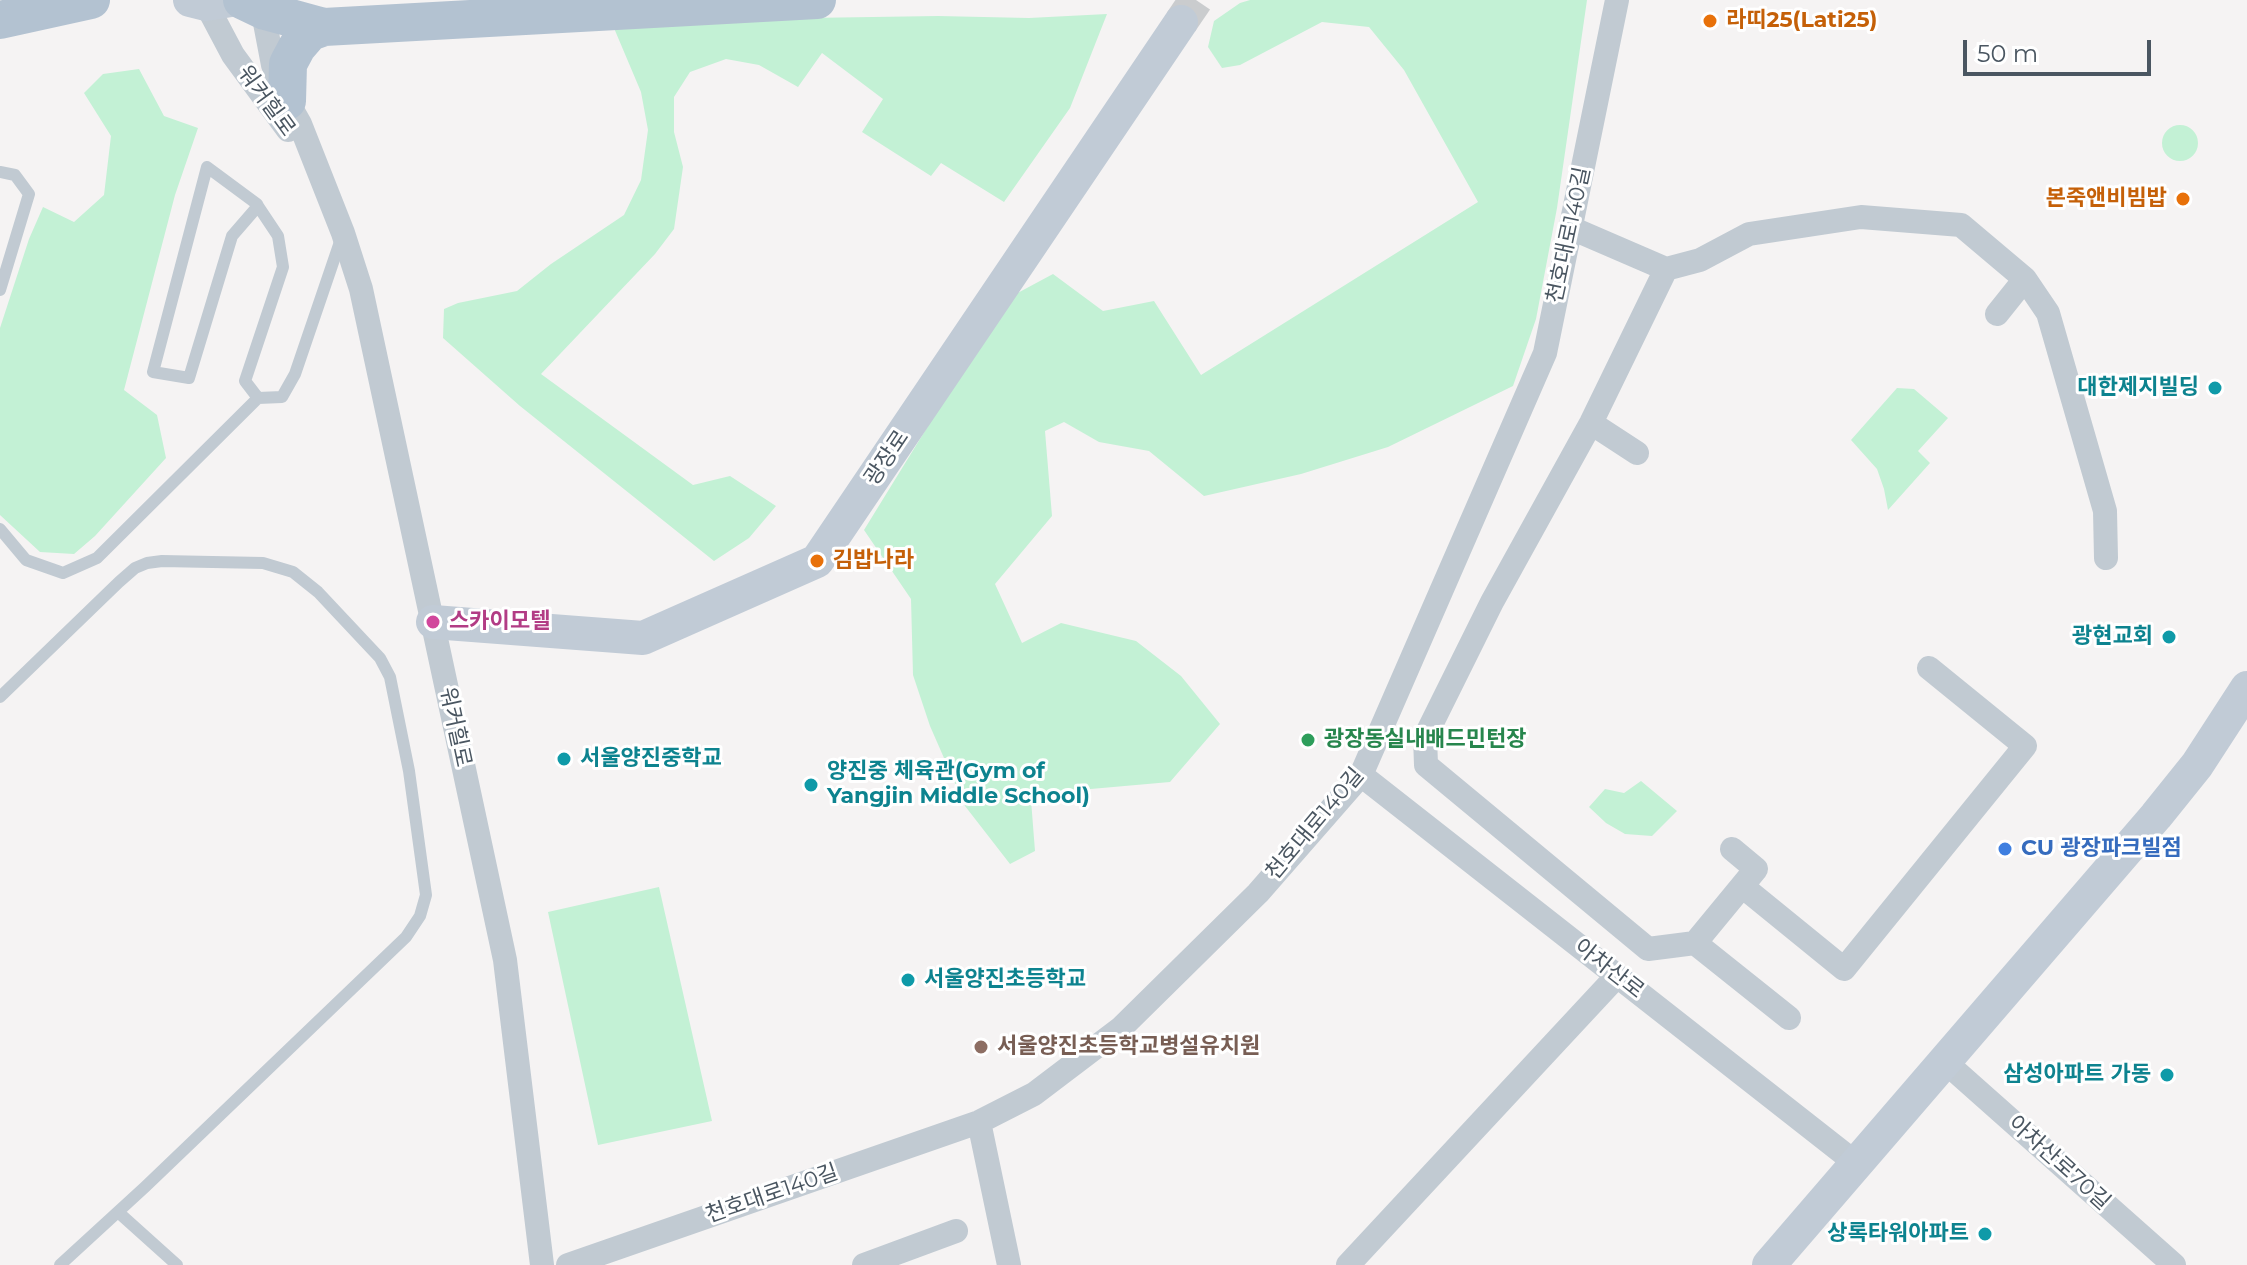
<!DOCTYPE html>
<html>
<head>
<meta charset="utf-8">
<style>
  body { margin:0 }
  #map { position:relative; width:2247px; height:1265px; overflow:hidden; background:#f5f3f3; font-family:Montserrat,sans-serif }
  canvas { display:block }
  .scale { position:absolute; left:1963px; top:40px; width:188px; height:36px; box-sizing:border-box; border:4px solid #4a5661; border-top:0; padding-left:10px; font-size:24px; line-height:28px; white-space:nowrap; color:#4a5661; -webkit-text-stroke:6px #fff; paint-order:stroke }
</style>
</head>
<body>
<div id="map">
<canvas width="2247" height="1265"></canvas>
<div class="scale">50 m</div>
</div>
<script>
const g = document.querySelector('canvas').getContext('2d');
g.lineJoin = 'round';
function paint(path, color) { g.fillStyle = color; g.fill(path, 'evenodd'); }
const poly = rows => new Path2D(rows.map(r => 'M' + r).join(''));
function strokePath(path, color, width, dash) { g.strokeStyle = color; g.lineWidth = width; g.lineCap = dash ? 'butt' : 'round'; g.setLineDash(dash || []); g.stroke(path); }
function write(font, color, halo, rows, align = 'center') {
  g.font = font + ' Montserrat,"Noto Sans KR",sans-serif'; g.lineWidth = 6; g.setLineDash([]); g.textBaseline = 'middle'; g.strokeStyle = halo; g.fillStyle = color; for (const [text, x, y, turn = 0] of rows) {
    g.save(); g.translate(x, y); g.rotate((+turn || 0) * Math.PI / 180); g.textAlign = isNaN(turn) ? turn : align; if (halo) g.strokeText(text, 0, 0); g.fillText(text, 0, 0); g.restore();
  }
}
paint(poly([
  [1250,0,1587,0,1557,208,1536,319,1513,386,1388,447,1301,474,1204,496,1149,451,1099,442,1064,422,1045,431,1052,516,995,584,1022,643,1061,623,1136,641,1181,676,1220,724,1170,782,1068,791,1031,800,1035,851,1010,864,965,806,930,726,913,675,911,599,864,530,952,387,1012,296,1053,274,1103,311,1154,301,1201,375,1478,202,1404,70,1369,27,1322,22,1240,65,1222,68,1208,47,1214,21,1240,3],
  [1107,14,1070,108,1004,202,941,163,931,176,862,132,883,99,822,53,798,87,759,65,726,59,690,72,674,97,674,132,683,167,674,229,655,254,541,374,693,485,730,476,776,506,749,538,714,561,520,406,443,338,444,309,458,303,517,291,551,264,624,215,641,180,648,130,641,92,611,21,938,16,1029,18],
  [139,69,164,116,198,128,175,195,124,390,157,415,166,458,95,536,74,554,40,552,0,515,0,328,29,239,43,207,74,222,104,195,111,136,84,93,103,74],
  '2162 143a18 18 0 1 1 36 0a18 18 0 1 1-36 0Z',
  [1897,388,1914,389,1948,418,1918,451,1930,463,1888,510,1884,489,1877,469,1851,440],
  [1641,781,1677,811,1652,836,1625,834,1606,823,1589,807,1605,789,1624,793],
  [659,887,712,1121,598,1145,548,912]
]), '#c3f1d5');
strokePath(poly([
  [1181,22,1196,0]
]), '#caccce', 34, [34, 17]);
strokePath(poly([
  [0,172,15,175,29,194,0,290],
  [258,398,245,381,283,267,278,236,258,206,257,204,207,167,153,372,189,378,232,236,258,206],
  [0,529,26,560,63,573,97,558,258,398,282,397,295,374,341,239],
  [0,697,119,582,135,568,147,563,162,561,263,563,293,572,318,592,364,641,380,658,390,677,409,771,426,895,420,916,406,937,145,1187,60,1265],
  [118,1212,177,1265]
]), '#c1cad2', 12);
strokePath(poly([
  [265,0,265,23,273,65,287,101,300,124,343,233,361,289,505,960,542,1265],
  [206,4,233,55,288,130],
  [1571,228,1666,269,1591,423,1492,602,1425,737,1426,765,1648,949,1695,943,1756,869,1732,849],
  [1666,269,1700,260,1749,234,1861,217,1961,225,2025,279,2048,313,2105,511,2106,558],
  [1997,314,2025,279],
  [1591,423,1637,453],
  [1361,775,1857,1164],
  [1742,886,1844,969,2025,746,1929,668],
  [1695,943,1789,1018],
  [1942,1063,1952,1068,2174,1265],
  [979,1122,1009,1265],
  [568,1265,979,1122,1034,1094,1121,1028,1258,893,1361,775,1545,353,1617,0],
  [864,1265,956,1231],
  [1348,1265,1617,976]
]), '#c1cad2', 24);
strokePath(poly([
  [190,0,206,4,231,0],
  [433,622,643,638,817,561,1181,22],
  [1769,1265,2156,816,2197,765,2247,688]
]), '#c1cbd6', 34);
strokePath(poly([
  [242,0,265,11,324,27,817,0],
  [0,20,91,0],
  [287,101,288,64,297,47,310,32,324,27]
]), '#b3c2d1', 38);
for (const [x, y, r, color] of [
  [1710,21,8,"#e8710a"],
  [2183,199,8,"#e8710a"],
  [2215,388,8,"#0f9aa8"],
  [817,561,8,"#e8710a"],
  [433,622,8,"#d1479c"],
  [2169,637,8,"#0f9aa8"],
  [1308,740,8,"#2e9e5b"],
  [564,759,8,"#0f9aa8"],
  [811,785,8,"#0f9aa8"],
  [2005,849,8,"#3f7fe0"],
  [908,980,8,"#0f9aa8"],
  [981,1047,8,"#8d6e63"],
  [2167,1075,8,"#0f9aa8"],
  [1985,1234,8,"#0f9aa8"]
]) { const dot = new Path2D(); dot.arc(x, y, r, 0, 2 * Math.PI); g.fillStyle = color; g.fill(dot); strokePath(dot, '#fff', 3); }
write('bold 22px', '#c56008', '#fff', [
  ["라띠25(Lati25)",1726,21],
  ["본죽앤비빔밥",2167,199,"right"],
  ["김밥나라",833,561]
], 'left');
write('22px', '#4a5661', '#fff', [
  ["워커힐로",266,101,54],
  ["천호대로140길",1569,235,-78],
  ["광장로",887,458,-56],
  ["워커힐로",455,727,78],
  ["천호대로140길",1315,824,-50],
  ["아차산로",1609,969,38],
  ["아차산로70길",2059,1163,42],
  ["천호대로140길",772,1194,-19]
]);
write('bold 22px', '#0d838f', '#fff', [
  ["대한제지빌딩",2199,388],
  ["광현교회",2153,637],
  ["서울양진중학교",580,759,"left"],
  ["양진중 체육관(Gym of",827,772,"left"],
  ["Yangjin Middle School)",827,797,"left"],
  ["서울양진초등학교",924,980,"left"],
  ["삼성아파트 가동",2151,1075],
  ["상록타워아파트",1969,1234]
], 'right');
write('bold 22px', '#b23c85', '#fff', [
  ["스카이모텔",449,622]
], 'left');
write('bold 22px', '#27864d', '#fff', [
  ["광장동실내배드민턴장",1324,740]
], 'left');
write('bold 22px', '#366cbe', '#fff', [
  ["CU 광장파크빌점",2021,849]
], 'left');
write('bold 22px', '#785e54', '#fff', [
  ["서울양진초등학교병설유치원",997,1047]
], 'left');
</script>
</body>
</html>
